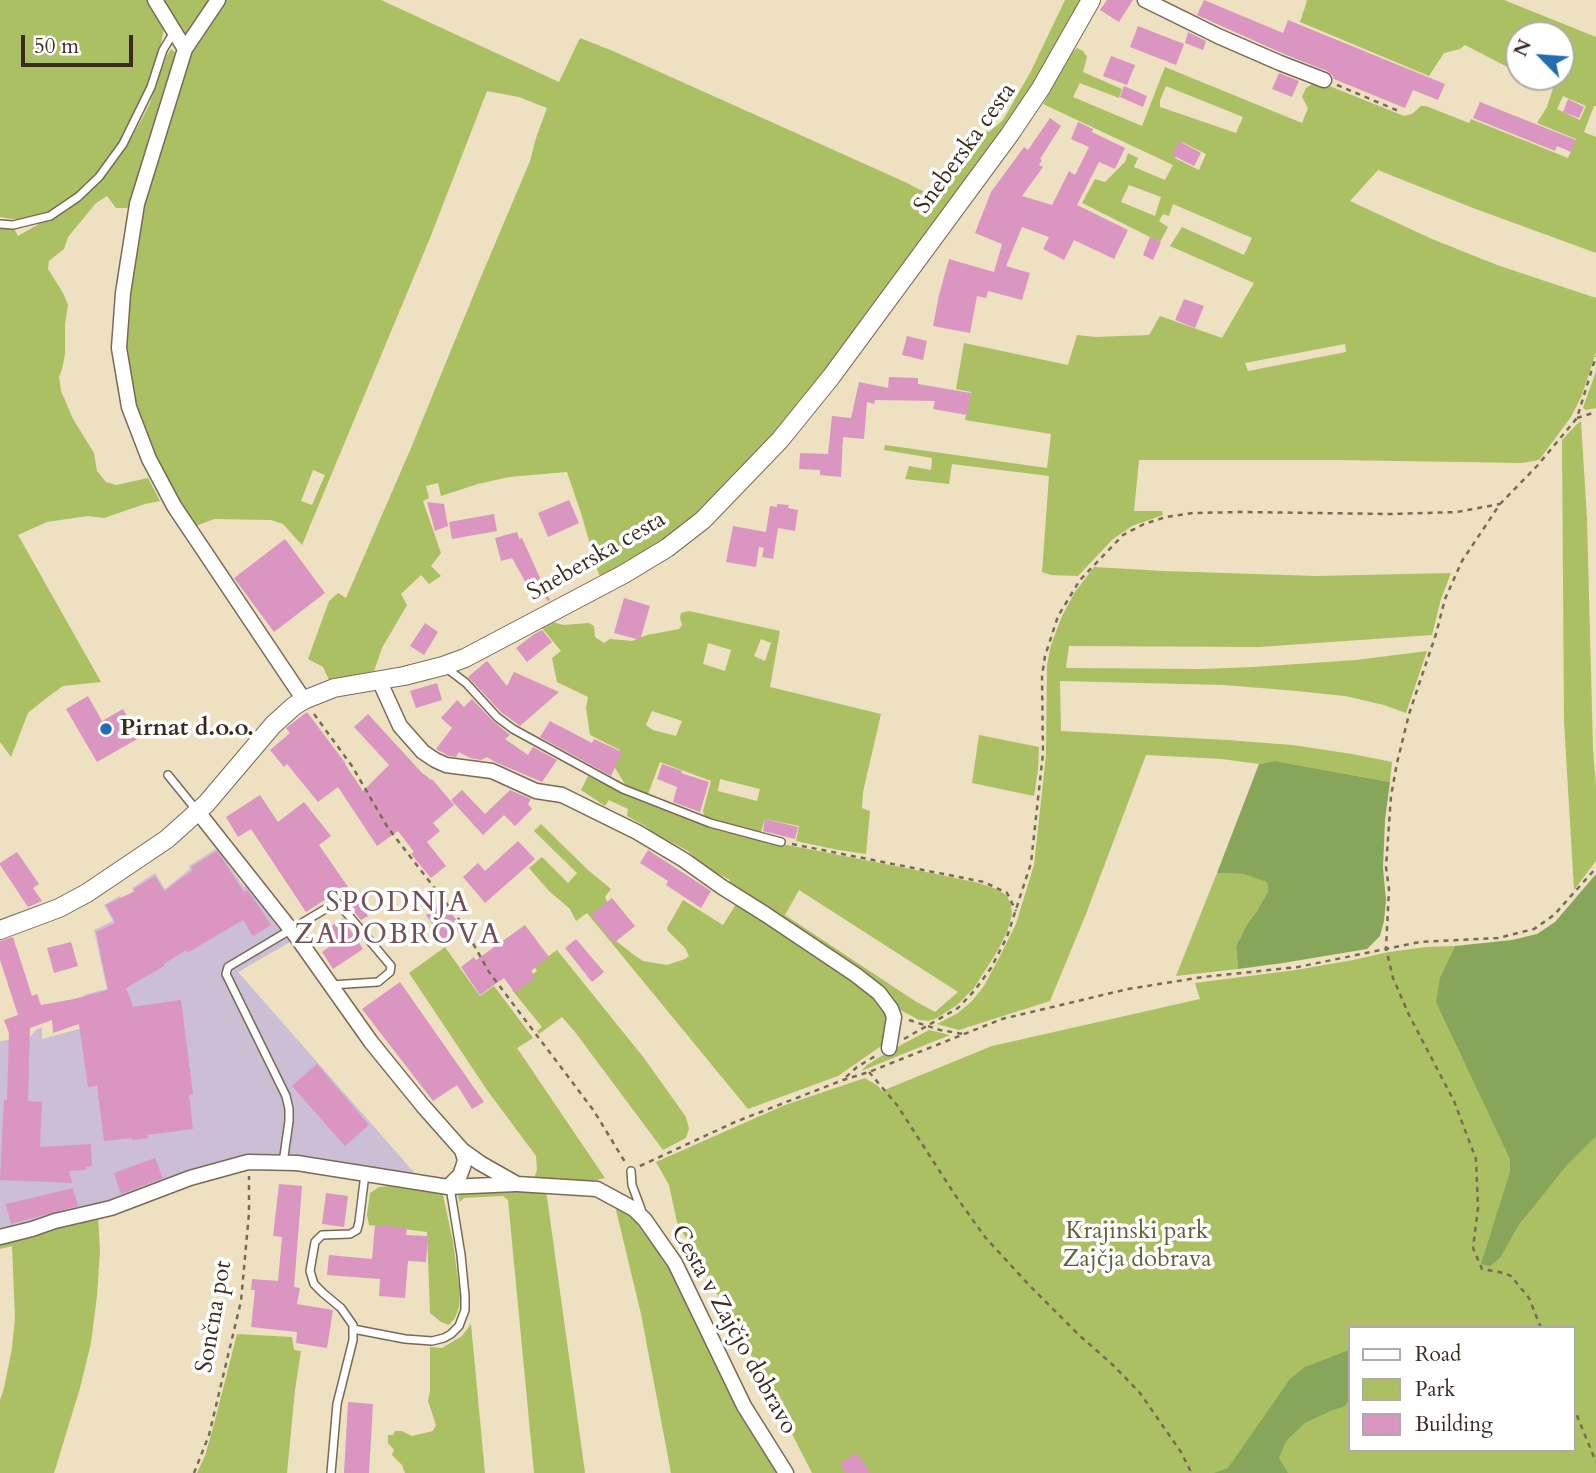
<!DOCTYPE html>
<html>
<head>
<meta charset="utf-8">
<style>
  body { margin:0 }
  #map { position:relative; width:1596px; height:1473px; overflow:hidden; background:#ede1c1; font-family:Cardo,serif }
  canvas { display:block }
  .legend { position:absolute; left:1348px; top:1326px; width:228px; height:126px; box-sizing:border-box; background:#fff; border:2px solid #b1aaa5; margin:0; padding:9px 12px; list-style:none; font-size:21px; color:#3b2a1e }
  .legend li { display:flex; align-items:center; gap:14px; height:35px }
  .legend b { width:35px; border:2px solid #b1aaa5 }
  .north { position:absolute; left:1505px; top:21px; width:70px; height:70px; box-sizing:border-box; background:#fff; border:2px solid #b1aaa5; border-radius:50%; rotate:295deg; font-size:19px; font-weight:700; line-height:28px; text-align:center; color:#3b2a1e }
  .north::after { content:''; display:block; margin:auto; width:24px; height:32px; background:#1f6fb2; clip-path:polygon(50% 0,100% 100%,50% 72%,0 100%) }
  .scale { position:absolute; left:21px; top:35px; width:112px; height:32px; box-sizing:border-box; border:4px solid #3b2a1e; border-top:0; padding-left:9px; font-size:21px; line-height:24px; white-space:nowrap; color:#3b2a1e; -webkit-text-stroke:5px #fff; paint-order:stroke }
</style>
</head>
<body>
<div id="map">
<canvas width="1596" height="1473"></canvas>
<ul class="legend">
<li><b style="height:9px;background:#fff"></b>Road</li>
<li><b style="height:19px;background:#abbf63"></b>Park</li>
<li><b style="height:19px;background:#da96c1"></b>Building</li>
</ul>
<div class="north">N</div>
<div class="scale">50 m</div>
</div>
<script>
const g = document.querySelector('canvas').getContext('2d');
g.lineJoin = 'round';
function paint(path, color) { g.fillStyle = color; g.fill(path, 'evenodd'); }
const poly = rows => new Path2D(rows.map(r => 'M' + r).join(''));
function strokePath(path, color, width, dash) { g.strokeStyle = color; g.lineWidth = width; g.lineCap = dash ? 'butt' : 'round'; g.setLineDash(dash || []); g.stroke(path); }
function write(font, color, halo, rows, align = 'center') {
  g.font = font + ' Cardo,serif'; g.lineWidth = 7; g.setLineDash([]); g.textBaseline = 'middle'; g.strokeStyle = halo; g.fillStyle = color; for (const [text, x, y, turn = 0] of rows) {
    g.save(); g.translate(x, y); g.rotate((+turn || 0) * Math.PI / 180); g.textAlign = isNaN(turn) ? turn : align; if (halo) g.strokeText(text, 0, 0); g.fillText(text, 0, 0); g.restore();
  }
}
paint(poly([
  [217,848,244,887,249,885,276,925,290,942,238,972,419,1178,261,1157,108,1204,0,1229,0,1041,29,1038,36,1030,42,1027,42,1039,86,1027,87,1011,84,995,107,989,94,930,113,921,104,905,120,896,129,911,140,904,132,888,155,873,165,889,190,869,189,866]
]), '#ccbed4');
paint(poly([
  [0,0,149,0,159,13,164,29,157,63,144,94,127,130,103,168,76,195,46,215,20,220,0,217],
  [159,0,214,0,188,34,179,31],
  [222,0,381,0,559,82,580,38,613,51,905,182,936,198,980,130,989,132,1003,120,1031,71,1065,0,1080,0,1034,83,1002,132,837,354,776,434,694,516,676,531,632,560,604,575,599,575,581,513,567,472,509,477,478,484,441,496,438,483,426,486,429,498,423,501,441,553,431,566,441,576,429,584,421,575,401,594,407,605,382,648,374,671,329,680,323,667,308,659,329,601,338,593,346,598,411,448,478,284,530,161,536,138,547,108,519,97,487,91,430,238,302,545,283,524,271,520,214,519,188,529,175,511,120,374,130,242,186,65,196,42],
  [313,470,325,475,312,505,301,501],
  [1306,0,1504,0,1596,37,1596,106,1594,106,1584,132,1596,137,1596,253,1473,208,1378,170,1350,201,1432,239,1497,265,1596,298,1596,352,1582,395,1571,417,1539,460,1522,463,1337,460,1139,460,1134,511,1162,511,1163,515,1132,526,1113,539,1078,576,1051,575,1042,572,1049,476,952,464,949,484,905,479,909,466,931,470,932,458,884,450,885,445,1047,468,1051,434,965,420,971,392,956,389,964,343,1068,365,1077,335,1095,337,1149,335,1160,316,1222,338,1254,283,1170,246,1182,227,1244,255,1252,238,1173,204,1169,216,1163,214,1159,221,1168,227,1160,242,1082,203,1095,179,1105,182,1125,162,1128,153,1138,158,1134,167,1165,180,1173,165,1043,104,1072,53,1077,48,1083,51,1087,57,1083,72,1122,89,1119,98,1080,83,1073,97,1142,126,1165,67,1302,123,1308,108,1302,97,1306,88,1317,81,1404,116,1412,114,1421,106,1426,106,1469,123,1471,119,1568,158,1576,139,1537,123,1547,107,1553,88,1528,77,1561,77,1561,35,1519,35,1519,73,1465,45,1460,49,1444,53,1429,76,1300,22,1307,1],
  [1166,86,1243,117,1236,133,1160,107,1160,100],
  [1563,96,1586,106,1580,120,1557,109],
  [1182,142,1206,154,1199,170,1175,158],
  [1129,185,1161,197,1155,216,1121,202],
  [1345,344,1346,352,1248,371,1245,363],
  [171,49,175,52,174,70,131,208,116,208,107,196,96,203,68,237,64,249,49,261,48,269,63,293,68,305,65,324,65,354,62,369,59,377,61,391,73,419,94,453,97,471,106,482,116,485,148,478,160,501,145,504,104,518,88,516,47,522,18,535,101,682,63,686,45,699,28,713,11,757,0,742,0,225,14,228,18,236,77,202,100,182,124,151,143,117,150,103,167,55],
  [1596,371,1596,408,1586,410,1583,408],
  [1581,421,1587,519,1593,750,1596,786,1596,861,1574,890,1564,721,1562,440,1576,425],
  [1094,567,1163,571,1316,576,1451,573,1441,599,1432,635,1259,647,1069,646,1066,668,1202,669,1253,667,1356,660,1427,651,1406,713,1384,705,1345,696,1297,691,1224,685,1060,681,1061,731,1227,740,1292,745,1352,754,1392,762,1390,782,1275,761,1259,764,1222,759,1146,755,1086,914,1050,1001,959,1030,937,1024,958,1013,972,1001,984,986,1000,956,1016,924,1034,865,1046,755,1047,665,1051,645,1062,616,1075,592],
  [689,611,780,631,770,687,881,714,863,792,862,808,870,811,866,854,838,850,796,841,799,826,765,819,761,832,739,829,705,818,703,811,711,781,660,762,648,794,626,786,614,766,620,750,590,735,586,708,588,697,557,682,552,658,561,651,542,628,553,622,563,625,589,623,594,626,595,637,604,643,610,639,632,641,647,635,679,629,682,625,680,618,681,613],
  [761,639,771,643,765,661,754,656],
  [708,643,731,650,725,671,703,664],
  [652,711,682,721,676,736,653,730,646,725],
  [720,779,760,789,757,801,718,791],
  [979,735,1039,747,1038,770,1034,796,972,783],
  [588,776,623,793,712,827,762,840,936,874,979,883,996,889,1006,895,1011,904,1012,915,1007,932,998,950,974,988,957,1005,937,1018,929,1021,919,1020,895,1007,728,886,730,880,719,874,717,878,688,851,654,833,645,826,627,816,628,809,609,800,605,806,581,790],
  [799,890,958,992,935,1012,915,1001,785,915],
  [541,824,588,870,611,889,605,897,610,908,616,941,634,955,643,961,667,965,685,959,689,956,685,948,668,931,667,928,683,900,723,925,738,901,877,995,891,1022,884,1044,838,1076,748,1109,587,913,576,921,570,909,549,891,529,868,542,857,568,883,577,873,534,831],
  [1217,873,1244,874,1267,881,1268,891,1257,911,1246,926,1236,946,1238,969,1176,976],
  [1596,913,1596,1473,812,1473,760,1371,677,1222,669,1185,656,1162,785,1105,865,1078,878,1086,882,1091,992,1046,1200,999,1195,983,1296,970,1353,960,1389,952,1426,947,1455,946,1449,960,1510,961],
  [1349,1328,1573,1328,1573,1450,1349,1450],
  [445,947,480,996,494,986,533,1038,517,1048,605,1178,587,1182,534,1178,537,1170,536,1156,487,1090,409,973],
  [557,950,644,1058,686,1117,689,1129,686,1138,663,1150,575,1032,562,1017,539,1034,537,1031,542,1027,512,990,537,971,534,966],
  [929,1030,950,1035,861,1071,867,1065,888,1052],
  [391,1186,404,1186,440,1192,443,1195,453,1242,460,1295,459,1307,455,1318,449,1325,441,1322,430,1313,427,1232,369,1225,367,1215,370,1193,379,1187],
  [545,1190,547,1197,585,1473,534,1473,508,1200,503,1196,464,1198,460,1202,458,1197,459,1193],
  [619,1205,658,1244,671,1266,716,1365,735,1402,780,1473,671,1473,641,1314,616,1210],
  [98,1216,100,1251,97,1296,91,1343,80,1388,54,1473,0,1473,0,1400,4,1388,12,1348,15,1318,12,1246,0,1249,0,1241],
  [471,1324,485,1473,405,1473,402,1465,392,1455,394,1450,388,1443,388,1435,393,1435,395,1431,402,1431,412,1436,433,1431,436,1425,428,1401,430,1391,430,1347,442,1348,462,1336],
  [237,1334,292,1337,294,1350,301,1351,295,1390,287,1473,197,1473,205,1456,213,1428]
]), '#abbf63');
paint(poly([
  [1275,761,1390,782,1385,820,1383,868,1386,900,1384,921,1380,936,1367,949,1283,963,1238,969,1236,946,1246,926,1257,911,1268,891,1267,882,1244,874,1217,873,1259,764],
  [1596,874,1596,1136,1567,1165,1518,1226,1500,1258,1490,1266,1481,1264,1510,1172,1510,1159,1436,1002,1440,978,1455,946,1512,940,1537,934,1555,922],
  [1349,1350,1349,1400,1345,1406,1330,1411,1305,1423,1286,1441,1279,1458,1288,1473,1214,1473,1228,1468,1290,1379,1305,1367]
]), '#88a659');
paint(poly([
  [1107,0,1133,0,1119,22,1100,10],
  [1204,0,1283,33,1288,20,1445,84,1438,100,1413,90,1405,108,1334,79,1332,75,1327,71,1284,54,1197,15],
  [1138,26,1184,44,1176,65,1130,47],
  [1188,32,1206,41,1203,50,1185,43],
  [1111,56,1135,65,1127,85,1103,76],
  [1279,73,1299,81,1292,97,1272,89],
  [1124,86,1147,96,1143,107,1120,97],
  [1568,99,1584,107,1579,118,1563,112],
  [1480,102,1576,140,1571,152,1557,146,1555,151,1473,118],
  [1050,118,1061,126,1040,159,1042,160,1039,165,1043,167,1022,196,1052,205,1069,171,1075,175,1089,147,1071,139,1078,122,1093,129,1092,132,1125,148,1115,169,1099,162,1077,205,1128,230,1114,259,1074,240,1064,260,1043,249,1049,237,1022,227,1006,266,1030,273,1022,300,988,291,986,298,977,296,970,333,933,326,939,295,949,259,994,272,1002,244,975,233,991,192,1024,147,1028,150],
  [1179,141,1201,153,1194,166,1172,155],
  [1150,237,1161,242,1153,260,1143,255],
  [1184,299,1204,306,1195,328,1175,320],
  [907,336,927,341,923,360,902,355],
  [889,377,918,378,918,384,971,393,967,415,933,409,935,401,875,400,874,404,867,402,864,439,843,437,841,477,820,475,820,470,799,469,800,453,828,454,832,416,851,418,859,382,888,388],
  [569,500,579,523,548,537,538,513],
  [427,502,444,504,448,526,435,531],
  [777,504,789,505,788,508,798,510,795,531,778,528,773,559,762,557,764,548,759,547,756,567,726,562,733,526,766,532,770,506,777,507],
  [494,514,497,531,452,539,449,522],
  [517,532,519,539,522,538,550,600,548,601,531,583,527,585,512,558,501,561,495,538],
  [285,539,325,593,274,632,234,578],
  [624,598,650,606,640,640,614,633],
  [425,623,438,632,424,655,410,646],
  [542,630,552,642,527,662,516,648,533,635],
  [487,661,507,686,514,672,559,692,520,726,501,712,468,677],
  [437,683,442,700,416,708,410,691],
  [88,696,102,721,123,709,139,738,97,762,66,709],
  [472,699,493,721,510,735,505,739,528,755,533,747,557,760,542,782,495,762,487,757,481,760,470,758,459,752,456,757,449,756,436,749,452,728,441,718,457,700,464,707],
  [307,712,346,764,345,764,363,791,389,765,354,727,368,714,423,774,424,774,431,780,432,779,454,805,433,823,440,831,427,842,446,866,431,878,411,854,414,852,398,831,377,846,338,787,318,802,287,764,284,767,270,750,290,733,286,728],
  [550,721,592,743,594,739,622,752,611,776,540,737],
  [662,764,682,771,681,773,709,782,700,812,673,802,677,787,657,779],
  [462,790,485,814,510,790,531,799,528,804,532,809,515,826,504,815,483,835,451,800],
  [260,795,278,822,304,802,331,836,319,845,368,916,361,920,337,892,306,912,251,829,238,837,226,817],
  [765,819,798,827,795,839,763,831],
  [518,841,535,859,485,903,463,877,478,863,485,871],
  [648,850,711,891,701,908,666,885,668,881,640,863],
  [217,851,244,892,247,890,252,896,271,925,253,936,243,920,187,953,186,950,164,964,164,966,126,988,133,1006,131,1007,181,1000,193,1094,189,1095,193,1129,147,1135,148,1138,132,1140,132,1138,104,1141,97,1086,88,1087,79,1024,53,1033,52,1020,30,1028,28,1101,42,1102,40,1147,91,1144,92,1166,86,1167,86,1170,69,1171,72,1183,0,1180,4,1100,7,1100,9,1033,4,1020,18,1015,0,960,0,941,13,937,32,996,37,994,41,1005,74,999,108,990,96,932,115,923,106,905,135,891,134,889,155,876,164,891,193,870,191,867],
  [17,852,39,884,33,888,42,901,28,907,0,865,0,863],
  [612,898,635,926,614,943,591,915],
  [444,903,462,928,443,940,426,915],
  [343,918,351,927,349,928,363,949,333,969,322,952,329,947,320,934],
  [525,925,549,957,531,971,536,977,515,993,504,978,480,995,461,967,474,957,476,960],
  [576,939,604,972,592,982,565,948],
  [71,942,78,966,54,973,47,948],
  [400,982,484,1102,472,1109,457,1085,433,1101,362,1009],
  [317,1064,369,1125,345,1146,292,1086],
  [155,1158,163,1178,121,1194,114,1173],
  [279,1184,302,1186,294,1287,300,1288,297,1304,333,1310,327,1348,296,1343,297,1332,251,1327,255,1290,251,1290,252,1279,278,1281,282,1237,273,1236],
  [73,1188,78,1206,11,1224,6,1204],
  [326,1193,348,1196,344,1227,322,1224],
  [375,1225,407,1228,406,1235,428,1236,426,1262,408,1261,405,1298,379,1296,380,1279,327,1275,329,1255,372,1259],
  [348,1402,373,1404,369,1473,344,1473],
  [857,1453,870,1473,846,1473,840,1463]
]), '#da96c1');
const service = poly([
  [0,224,13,225,50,216,78,197,99,177,123,144,151,87,163,50,174,32],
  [445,667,466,683,497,717,513,729,623,789,710,823,781,842],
  [168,775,198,812],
  [283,1163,289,1121,289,1109,286,1096,226,974,228,967,332,905,339,904,391,966,390,972,378,982,331,985],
  [631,1171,632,1185,641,1209],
  [353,1329,405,1339,432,1341,444,1338,451,1334,459,1326,465,1310,465,1296,461,1255,450,1187],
  [331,1473,337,1404,353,1340,353,1325,341,1308,323,1293,314,1284,310,1271,315,1242,322,1235,350,1234,357,1230,359,1222,365,1174]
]);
const minor = poly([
  [155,0,185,49],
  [218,0,185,49,137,204,123,293,119,348,129,407,149,459,174,506,304,700],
  [1145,0,1218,36,1280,63,1324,80],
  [379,680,400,726,423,752,435,760,446,765,492,771,536,791,562,795,637,832,684,860,722,887,765,914,856,975,879,993,891,1009,894,1017,889,1048],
  [198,812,296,936,371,1042,423,1106,462,1150,480,1163,517,1184,597,1189,634,1209,645,1220,675,1263,744,1406,786,1473],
  [448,1187,460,1175,463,1167,465,1160,462,1150],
  [0,1237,32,1229,55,1221,111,1208,190,1178,248,1162,297,1163,448,1187,516,1184]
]);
const tertiary = poly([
  [0,930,59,908,87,893,167,839,206,804,273,725,294,706,304,700,334,688,404,676,443,666,465,658,624,574,667,548,703,520,780,440,831,377,1010,134,1041,88,1091,0]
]);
strokePath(service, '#796a57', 10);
strokePath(minor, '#796a57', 17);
strokePath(tertiary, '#796a57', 20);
strokePath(poly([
  [1337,85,1401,112],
  [1577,418,1596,412],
  [314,714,352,766,388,828,461,922,489,972,594,1111,625,1162],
  [792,844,984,882,1007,893,1016,911],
  [909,1020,940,1030,963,1034],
  [904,1039,958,1008,975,990,991,968,1007,937,1031,863,1043,753,1042,676,1045,656,1058,616,1080,580,1123,535,1144,524,1166,517,1193,513,1241,512,1391,514,1457,512,1500,504],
  [869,1072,897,1105,955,1195,985,1237,1029,1285,1079,1335,1114,1366,1140,1393,1181,1452,1190,1470,1189,1473],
  [846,1077,857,1067,877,1055],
  [640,1166,735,1122,843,1080,869,1072,1002,1019,1128,989,1203,977,1298,967,1420,942,1498,938,1534,929,1554,915,1596,868],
  [1541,1328,1529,1298,1511,1276,1504,1273,1482,1269,1473,1248,1478,1208,1476,1159,1454,1101,1409,1015,1393,978,1386,948,1389,889,1386,867,1391,796,1397,763,1409,714,1436,634,1445,599,1462,561,1500,504,1537,466,1577,418,1596,356],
  [1573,1406,1596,1462],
  [194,1473,209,1435,241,1301,249,1213,249,1176]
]), '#796a57', 2.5, [5, 5]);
strokePath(service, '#fff', 7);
strokePath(minor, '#fff', 14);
strokePath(tertiary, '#fff', 18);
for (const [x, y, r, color] of [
  [106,729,7,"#1f6fb2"]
]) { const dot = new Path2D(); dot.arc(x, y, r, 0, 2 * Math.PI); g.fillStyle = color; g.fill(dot); strokePath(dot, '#fff', 2.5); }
write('24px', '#3b2a1e', '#fff', [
  ["Sneberska cesta",966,149,-54],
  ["Sneberska cesta",597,557,-30],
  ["Sončna pot",215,1317,-80],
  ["Cesta v Zajčjo dobravo",733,1330,61]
]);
write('bold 24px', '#3b2a1e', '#fff', [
  ["Pirnat d.o.o.",120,729]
], 'left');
write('24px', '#625e36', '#fff', [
  ["Krajinski park",1137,1232],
  ["Zajčja dobrava",1137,1260]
]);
g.letterSpacing = '2px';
write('28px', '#735057', '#fff', [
  ["SPODNJA",398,905],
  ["ZADOBROVA",398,937]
]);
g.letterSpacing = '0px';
</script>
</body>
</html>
